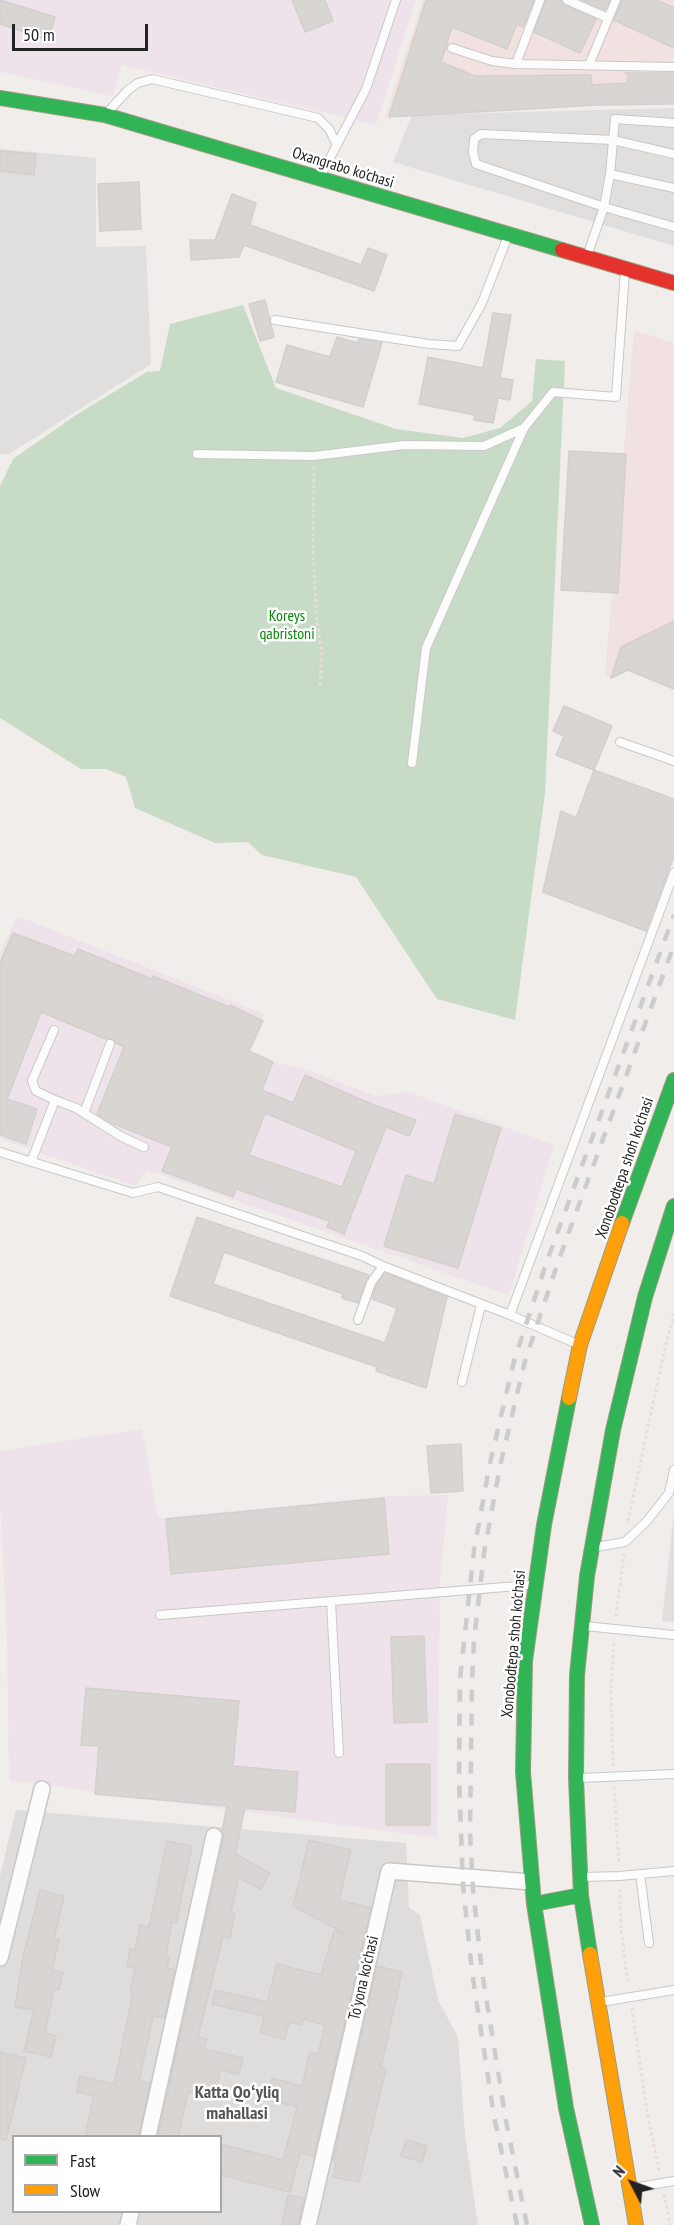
<!DOCTYPE html>
<html>
<head>
<meta charset="utf-8">
<style>
  body { margin:0 }
  #map { position:relative; width:674px; height:2225px; overflow:hidden; background:#f0edea; font-family:"PT Sans Narrow",sans-serif }
  canvas { display:block }
  .legend { position:absolute; left:12px; top:2135px; width:210px; height:78px; box-sizing:border-box; background:#fff; border:2px solid #a7a7a7; margin:0; padding:8px 10px; list-style:none; font-size:18px; color:#222 }
  .legend li { display:flex; align-items:center; gap:12px; height:30px }
  .legend b { width:30px; border:2px solid #a7a7a7 }
  .north { position:absolute; left:602px; top:2153px; width:60px; height:60px; -webkit-text-stroke:4px #fff; paint-order:stroke; rotate:311deg; font-size:16px; font-weight:700; line-height:24px; text-align:center; color:#222 }
  .north::after { content:''; display:block; margin:auto; width:21px; height:27px; background:#222; clip-path:polygon(50% 0,100% 100%,50% 72%,0 100%) }
  .scale { position:absolute; left:12px; top:24px; width:136px; height:27px; box-sizing:border-box; border:3px solid #222; border-top:0; padding-left:8px; font-size:18px; line-height:21px; white-space:nowrap; color:#222; -webkit-text-stroke:4px #fff; paint-order:stroke }
</style>
</head>
<body>
<div id="map">
<canvas width="674" height="2225"></canvas>
<ul class="legend">
<li><b style="height:8px;background:#30b455"></b>Fast</li>
<li><b style="height:8px;background:#ff9f0a"></b>Slow</li>
</ul>
<div class="north">N</div>
<div class="scale">50 m</div>
</div>
<script>
const g = document.querySelector('canvas').getContext('2d');
g.lineJoin = 'round';
function paint(path, color) { g.fillStyle = color; g.fill(path, 'evenodd'); }
const poly = rows => new Path2D(rows.map(r => 'M' + r).join(''));
function strokePath(path, color, width, dash) { g.strokeStyle = color; g.lineWidth = width; g.lineCap = dash ? 'butt' : 'round'; g.setLineDash(dash || []); g.stroke(path); }
function write(font, color, halo, rows, align = 'center') {
  g.font = font + ' "PT Sans Narrow",sans-serif'; g.lineWidth = 5; g.setLineDash([]); g.textBaseline = 'middle'; g.strokeStyle = halo; g.fillStyle = color; for (const [text, x, y, turn = 0] of rows) {
    g.save(); g.translate(x, y); g.rotate((+turn || 0) * Math.PI / 180); g.textAlign = isNaN(turn) ? turn : align; if (halo) g.strokeText(text, 0, 0); g.fillText(text, 0, 0); g.restore();
  }
}
paint(poly([
  [16,1810,406,1843,409,1907,420,1915,438,2000,458,2037,465,2135,478,2225,0,2225,0,1876],
  [14,2136,220,2136,220,2212,14,2212]
]), '#dfdddc');
paint(poly([
  [423,0,674,0,674,104,605,105,385,117],
  [634,330,674,343,674,650,611,678,605,675]
]), '#f2e1e1');
paint(poly([
  [0,0,416,0,376,125,122,65,112,96,0,72],
  [17,916,264,1014,249,1051,273,1062,307,1070,376,1096,409,1092,554,1145,509,1295,147,1170,135,1186,0,1139,0,953],
  [142,1429,158,1518,390,1496,448,1495,440,1583,437,1838,9,1780,7,1641,0,1501,0,1451]
]), '#eee3ea');
paint(poly([
  [243,305,276,388,396,429,463,438,500,428,532,401,536,359,565,361,545,793,515,1020,437,999,356,877,262,855,248,842,215,843,135,808,126,777,106,769,81,769,0,718,0,486,13,459,76,415,147,372,160,371,170,324]
]), '#c8dbc7');
paint(poly([
  [674,108,674,246,393,162,412,115],
  [0,149,96,158,96,247,146,246,151,364,9,454,0,454],
  [674,1511,674,1622,662,1621]
]), '#e0dfde');
const building = poly([
  [0,0,55,17,48,40,0,24,0,0],
  [292,0,325,0,333,21,305,32,292,0],
  [426,0,534,0,523,27,517,24,507,49,452,27,441,62,475,76,591,75,592,85,627,83,628,75,625,73,674,73,674,104,597,105,389,117,426,0],
  [546,0,561,0,565,5,596,19,580,53,534,32,546,0],
  [582,0,610,0,605,10,582,0],
  [622,0,657,0,674,8,674,48,614,20,622,0],
  [0,151,36,154,34,175,0,171,0,151],
  [139,182,141,229,100,231,98,184,139,182],
  [232,194,256,203,250,225,361,265,368,248,387,255,374,291,244,245,239,257,191,260,190,240,215,240,232,194],
  [265,300,274,337,260,341,249,304,265,300],
  [493,313,511,315,500,378,513,380,510,400,498,398,493,423,474,420,475,415,419,404,428,357,483,368,493,313],
  [337,337,358,343,359,339,382,343,363,407,276,382,287,345,330,357,337,337],
  [569,451,626,454,618,593,561,590,569,451],
  [674,621,674,689,628,670,611,678,621,647,674,621],
  [564,706,612,726,594,770,556,755,564,736,553,731,564,706],
  [594,770,674,799,674,856,646,931,543,892,561,811,576,818,594,770],
  [13,933,75,956,78,949,152,979,153,976,229,1007,230,1005,263,1021,249,1051,273,1062,262,1090,293,1103,305,1075,374,1105,416,1120,409,1136,386,1127,344,1234,327,1227,329,1221,236,1189,233,1197,162,1171,172,1147,109,1122,97,1114,124,1047,116,1043,113,1039,106,1039,41,1012,7,1099,37,1109,26,1144,0,1135,0,963,13,933],
  [265,1113,356,1151,342,1187,249,1155,265,1113],
  [455,1114,501,1128,458,1268,384,1246,406,1175,434,1184,455,1114],
  [197,1217,369,1275,358,1303,342,1298,343,1294,224,1252,213,1284,385,1343,397,1308,372,1299,376,1286,385,1273,447,1297,426,1388,376,1371,377,1367,170,1296,197,1217],
  [461,1444,463,1491,431,1493,427,1446,461,1444],
  [384,1498,389,1554,171,1574,166,1519,384,1498],
  [424,1636,427,1722,394,1723,391,1637,424,1636],
  [86,1688,239,1701,233,1766,298,1772,295,1812,245,1808,235,1854,270,1873,261,1889,238,1878,231,1912,235,1913,230,1939,223,1937,198,2037,207,2039,204,2049,243,2058,239,2074,220,2070,215,2097,188,2092,178,2136,158,2136,224,1838,222,1831,227,1806,95,1794,99,1746,81,1745,86,1688],
  [386,1764,430,1764,430,1825,386,1825,386,1764],
  [309,1840,351,1850,339,1900,371,1908,314,2156,300,2153,290,2192,220,2175,220,2144,283,2160,297,2107,266,2099,272,2078,302,2086,310,2052,318,2054,325,2025,303,2019,302,2025,289,2022,285,2039,260,2033,264,2016,212,2004,215,1990,267,2002,277,1964,321,1975,334,1931,344,1933,293,1906,309,1840],
  [167,1841,192,1846,176,1923,172,1922,166,1956,169,1957,167,1968,175,1970,164,2018,153,2016,139,2081,150,2084,139,2136,85,2136,94,2096,77,2092,80,2076,114,2084,133,1993,130,1992,135,1968,127,1966,130,1949,135,1950,140,1925,149,1927,167,1841],
  [40,1890,64,1896,54,1939,59,1940,52,1970,63,1972,59,1990,54,1989,45,2033,56,2036,51,2057,24,2051,34,2010,15,2007,23,1957,40,1890],
  [377,1966,402,1972,381,2067,386,2069,359,2182,333,2177,336,2162,333,2161,377,1966],
  [0,2052,26,2058,6,2140,0,2139,0,2052],
  [406,2140,427,2146,422,2162,401,2156,406,2140],
  [288,2195,304,2198,298,2225,282,2225,288,2195]
]);
paint(building, '#d9d5d3');
strokePath(building, '#d3cfcc', 1.5);
const lane = poly([
  [567,0,608,18],
  [452,48,492,61,516,64,674,67],
  [516,64,540,0],
  [589,65,616,0],
  [106,114,128,90,138,83,152,79,318,118,329,129,337,145],
  [674,154,613,140,481,134,474,139,473,152,476,164,604,207,674,227],
  [610,174,674,188],
  [320,177,366,89,396,0],
  [587,256,604,207,610,174,615,119,674,123],
  [275,320,429,344,458,346,482,303,508,236],
  [197,454,314,456,404,445,484,446,524,428],
  [620,742,674,761],
  [412,763,426,648,524,428,553,392,616,397,625,271],
  [54,1030,32,1081,36,1091,55,1100],
  [84,1113,110,1044],
  [0,1152,133,1193,158,1187,362,1256,383,1266],
  [31,1162,55,1100,76,1108,122,1137,144,1147],
  [510,1315,575,1343],
  [358,1320,371,1283,383,1266,510,1315,674,873],
  [462,1382,481,1305],
  [596,1547,625,1542,647,1521,669,1493,674,1470],
  [331,1601,339,1753],
  [160,1615,530,1585],
  [585,1626,674,1635],
  [580,1778,674,1774],
  [640,1874,649,1943],
  [583,1877,619,1876,674,1871],
  [601,2002,674,1990],
  [633,2188,674,2181]
]);
const street = poly([
  [0,1958,42,1789],
  [148,2136,214,1836],
  [128,2225,131,2212],
  [308,2225,389,1871,531,1882]
]);
const fast = poly([
  [0,98,105,115,562,250],
  [622,1223,674,1080],
  [569,1398,544,1525,525,1661,523,1772,534,1904,566,2108,592,2225],
  [534,1904,581,1895],
  [590,1954,581,1895,576,1778,577,1675,587,1576,613,1430,645,1297,674,1206]
]);
const slow = poly([
  [569,1398,580,1345,622,1223],
  [590,1954,636,2225]
]);
const jam = poly([
  [562,250,674,283]
]);
strokePath(lane, '#c9c8c6', 10);
strokePath(street, '#c9c8c6', 18);
strokePath(fast, '#9b9b80', 16);
strokePath(slow, '#9b9b80', 16);
strokePath(jam, '#9b9b80', 16);
strokePath(poly([
  [314,467,313,552,317,623,322,653,320,685],
  [628,1521,664,1352,674,1314],
  [616,1616,624,1554],
  [613,1766,611,1694,614,1640],
  [614,1787,619,1864],
  [620,1889,621,1929,628,1984],
  [632,2008,647,2112,659,2170],
  [664,2194,670,2225]
]), '#eddbdb', 3, [3, 3]);
strokePath(lane, '#fdfcfc', 8);
strokePath(street, '#fdfcfc', 15);
strokePath(fast, '#30b455', 14);
strokePath(slow, '#ff9f0a', 14);
strokePath(jam, '#e5322d', 14);
strokePath(poly([
  [517,2225,494,2116,472,1972,463,1885,459,1779,460,1679,474,1550,490,1463,514,1361,547,1261,674,915],
  [527,2225,506,2121,482,1972,473,1890,470,1831,472,1683,474,1640,484,1553,500,1466,525,1361,558,1262,674,945]
]), '#cccccb', 4.5, [12, 12]);
write('16px', '#222', '#fff', [
  ["Oxangrabo ko'chasi",343,168,17],
  ["Xonobodtepa shoh ko'chasi",625,1168,-71],
  ["Xonobodtepa shoh ko'chasi",514,1644,-85],
  ["To'yona ko'chasi",364,1978,-77]
]);
write('16px', '#078908', '#fff', [
  ["Koreys",287,616],
  ["qabristoni",287,634]
]);
write('bold 18px', '#555', '#fff', [
  ["Katta Qoʻyliq",237,2093],
  ["mahallasi",237,2114]
]);
</script>
</body>
</html>
